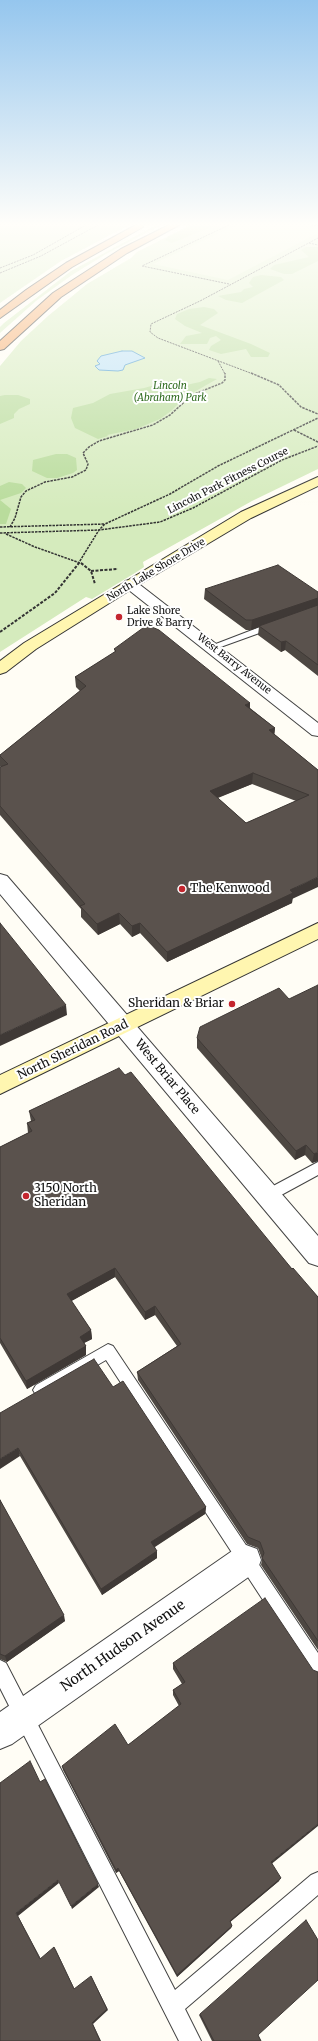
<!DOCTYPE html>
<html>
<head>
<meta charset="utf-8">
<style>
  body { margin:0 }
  canvas { display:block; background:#fffdf5 }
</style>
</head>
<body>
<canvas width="318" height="2041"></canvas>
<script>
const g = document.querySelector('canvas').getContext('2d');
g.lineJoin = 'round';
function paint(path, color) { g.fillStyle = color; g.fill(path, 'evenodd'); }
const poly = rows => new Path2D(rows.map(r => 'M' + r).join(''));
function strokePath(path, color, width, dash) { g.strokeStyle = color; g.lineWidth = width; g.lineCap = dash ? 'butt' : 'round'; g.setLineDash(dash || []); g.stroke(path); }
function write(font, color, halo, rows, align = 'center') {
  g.font = font + ' Merriweather,serif'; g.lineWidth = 4; g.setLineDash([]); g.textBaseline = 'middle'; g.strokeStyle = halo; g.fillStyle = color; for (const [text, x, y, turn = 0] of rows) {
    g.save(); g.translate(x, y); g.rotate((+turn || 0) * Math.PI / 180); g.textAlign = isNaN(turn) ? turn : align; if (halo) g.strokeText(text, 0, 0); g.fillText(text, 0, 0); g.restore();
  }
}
paint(poly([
  [0,225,129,225,61,261,0,303],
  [156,225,161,225,106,254,72,275,36,301,0,333,0,327,4,323,71,271],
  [190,225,318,225,318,469,252,501,143,562,144,567,135,573,92,599,86,597,0,652,0,366,21,341,48,316,87,284,131,258,137,252]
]), '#d5ebbd');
paint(poly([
  [193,225,216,225,172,243,165,240,168,237],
  [306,247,318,247,318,261,292,274,284,274,270,269,274,265,309,257,301,250],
  [261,275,281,277,284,280,242,303,226,300,218,296,241,292,244,289,253,287,249,283,253,277],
  [204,307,214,309,218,313,200,325,251,344,270,353,268,357,251,357,246,349,221,354,209,350,211,346,221,340,216,336,210,338,207,344,180,344,186,336,202,333,185,326,175,319,177,314,189,309],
  [209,378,217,379,180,400,181,401,171,411,160,419,136,429,107,435,108,436,98,439,75,428,71,418,73,408,93,403,110,394,144,388,173,380,173,384,164,388,167,389,200,382],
  [5,395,18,395,30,399,30,404,19,409,14,414,14,418,0,424,0,396],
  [56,454,67,454,76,458,77,470,73,473,57,478,47,478,32,471,33,460],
  [9,482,22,484,26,488,21,493,0,500,11,509,6,524,0,524,0,486]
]), '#b9dc9c');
paint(poly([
  [237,225,292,225,318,229,318,233,228,280,153,264]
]), '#e6f2cf');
const water = poly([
  [122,351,132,351,145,358,125,365,123,370,118,371,99,370,95,366,100,364,97,361,101,356,122,351]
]);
paint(water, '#b9e0f7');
strokePath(water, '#3f96cf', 1);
const lane = poly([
  [273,622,276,623,276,627,215,649,212,650,208,647,273,622],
  [318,1162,318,1175,272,1200,267,1202,262,1200,260,1196,262,1192,318,1162],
  [108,1344,113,1346,318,1653,318,1678,312,1675,106,1360,46,1395,41,1397,36,1395,33,1390,36,1385,108,1344],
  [0,1660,6,1663,175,1990,311,1875,318,1872,318,1895,185,2009,201,2041,179,2041,0,1688,0,1660]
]);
const street = poly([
  [130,580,135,581,318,723,318,736,312,735,125,587,123,584,125,581,130,580],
  [0,874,7,876,318,1236,318,1266,309,1263,0,894,0,874],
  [246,1545,257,1549,261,1560,257,1571,12,1744,0,1749,0,1712,235,1549,246,1545]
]);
const secondary = poly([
  [318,477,318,486,251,518,135,587,36,649,6,672,0,674,0,661,24,643,241,512,318,477],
  [318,923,318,939,0,1094,0,1075,318,923]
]);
const highway = poly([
  [136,225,142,225,143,227,72,267,0,318,0,310,26,290,66,263,136,225],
  [169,225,179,225,127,253,61,297,4,349,0,350,0,341,53,293,121,249,169,225]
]);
strokePath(lane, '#444', 2);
strokePath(street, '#444', 2);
strokePath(secondary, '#333', 2);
strokePath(highway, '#222', 2);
strokePath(poly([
  [229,225,142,266,229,284],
  [311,225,318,226],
  [309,243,318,245],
  [0,268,33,255,86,225],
  [0,273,41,256,98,225],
  [218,361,225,374],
  [253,374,158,338,150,332,151,324,200,301,318,238]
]), '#333', 1, [2, 1]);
strokePath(poly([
  [251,373,279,385,301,407,318,414],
  [294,430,318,442],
  [0,527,105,524],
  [10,527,15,518,21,497,26,491,45,482,72,477,86,470,88,464,83,453,89,447,99,441,153,425,170,415,192,395,222,383,225,380,225,373],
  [0,533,99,530,160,522,193,508,282,460,318,446],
  [6,534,35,547,83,564],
  [78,564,99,530,105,524,170,494,218,466,318,418]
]), '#333', 1.5, [2.5, 1]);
strokePath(poly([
  [81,563,91,571,95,584],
  [91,571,118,569],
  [0,632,55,593,79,563]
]), '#333', 2, [3, 1.5]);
paint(lane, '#fff');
paint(street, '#fff');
paint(secondary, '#fff6b0');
paint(highway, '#f5a25d');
paint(poly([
  [205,589,318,592,318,676,285,650,281,652,258,635,259,627,251,630,246,630,204,599],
  [114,649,250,703,250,708,275,728,274,734,318,770,292,903,167,962,140,933,132,937,120,924,98,935,81,917,81,909,0,815,0,767,1,767,0,766,0,755,80,691,76,687,75,677,115,652],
  [252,784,296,801,246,823,218,798],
  [279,988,318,1161,312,1163,305,1155,295,1160,197,1048,197,1038],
  [125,1075,292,1269,318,1297,318,1650,261,1565,262,1559,258,1548,247,1544,138,1380,137,1372,177,1346,155,1315,145,1320,115,1277,71,1301,91,1330,92,1339,84,1343,86,1346,86,1355,27,1389,0,1343,0,1147,28,1133,27,1123,31,1121,29,1111],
  [113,1387,206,1507,205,1514,155,1547,157,1558,102,1595,20,1456,0,1413],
  [0,1500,65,1621,7,1662,0,1659],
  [173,1663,313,1670,272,1864,279,1881,230,1922,232,1926,231,1928,177,1977,119,1871,116,1873,63,1770,62,1766,128,1745,179,1706,173,1695,173,1690,182,1684,173,1669],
  [200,2014,258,2035,261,2041,212,2041,199,2015]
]), '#4d4742');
paint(poly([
  [318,598,318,607,259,626,259,627,251,630,252,620],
  [286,641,285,650,281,652,281,642],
  [250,703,249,713,245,705],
  [275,728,274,739,269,730],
  [253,773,252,784,209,801,210,791],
  [318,877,318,887,292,899,292,903,167,962,167,952,290,890],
  [119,913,120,924,98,935,97,924],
  [140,923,140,933,132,937,132,926],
  [66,1005,67,1015,0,1046,0,1035],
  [306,1145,305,1155,295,1160,296,1151],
  [318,1152,318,1161,312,1163,314,1154],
  [115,1268,115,1277,68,1303,67,1294],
  [155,1306,155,1315,145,1320,145,1312],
  [91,1330,92,1339,80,1345,80,1337],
  [86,1346,86,1355,27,1389,26,1381],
  [18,1448,20,1456,0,1469,0,1459],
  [206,1507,205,1514,151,1549,151,1542],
  [157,1551,157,1558,102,1595,101,1589],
  [64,1615,65,1621,7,1662,5,1656],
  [318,1824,318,1826,269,1866,271,1862],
  [118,1868,119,1871,116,1873,116,1870],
  [281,1878,279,1881,229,1923,230,1921],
  [58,1880,59,1883,18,1916,42,1961,40,1959,16,1913],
  [98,1884,99,1887,72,1909,71,1906],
  [232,1926,231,1928,177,1977,177,1975],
  [54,1947,56,1950,75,1990,74,1989],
  [91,1976,108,2010,93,2024,101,2041,100,2041,92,2023]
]), '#3f3936');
const building = poly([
  [278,565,318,592,318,598,252,620,246,620,205,589,278,565],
  [318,605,318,665,286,641,281,642,259,626,318,605],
  [147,625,159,630,250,703,245,705,275,728,269,730,318,770,318,877,290,890,293,893,167,952,140,923,132,926,119,913,97,924,80,906,85,904,0,806,0,767,8,764,0,756,0,755,86,686,75,677,116,651,114,649,147,625],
  [253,773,309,795,246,823,210,791,253,773],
  [0,923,66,1005,0,1035,0,923],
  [318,985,318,1152,314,1154,306,1145,296,1151,197,1038,200,1027,279,988,289,999,318,985],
  [119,1068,125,1075,131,1072,292,1269,293,1268,318,1297,318,1641,262,1558,264,1553,260,1542,248,1537,137,1372,181,1344,155,1306,145,1312,115,1268,67,1294,91,1330,80,1337,86,1346,26,1381,0,1338,0,1147,32,1131,27,1123,35,1120,29,1111,119,1068],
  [94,1359,113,1387,123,1381,206,1507,151,1542,157,1551,101,1589,18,1448,0,1459,0,1413,94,1359],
  [0,1500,64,1615,5,1656,0,1654,0,1500],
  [265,1598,313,1670,318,1672,318,1824,271,1862,281,1878,230,1921,232,1926,177,1975,118,1868,116,1870,62,1766,115,1724,128,1745,181,1704,173,1690,185,1682,173,1663,265,1598],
  [30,1761,40,1782,45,1779,98,1884,71,1906,58,1880,16,1913,40,1959,54,1947,74,1989,91,1976,107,2009,92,2023,100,2041,0,2041,0,1783,30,1761],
  [306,1920,318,1940,318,1980,258,2035,261,2041,214,2041,200,2014,306,1920]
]);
paint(building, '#5a524d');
strokePath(building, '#3f3936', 1);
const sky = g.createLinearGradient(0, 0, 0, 510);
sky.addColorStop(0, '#95c6ee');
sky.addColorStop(0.44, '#fffefa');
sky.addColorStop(1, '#fffefa00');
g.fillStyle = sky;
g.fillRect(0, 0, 318, 510);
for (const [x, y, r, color] of [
  [119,617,4,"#c4262e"],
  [182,889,4,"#c4262e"],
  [232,1004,4,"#c4262e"],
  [26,1196,4,"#c4262e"]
]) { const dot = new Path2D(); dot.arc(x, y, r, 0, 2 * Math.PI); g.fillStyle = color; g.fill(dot); strokePath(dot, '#fff', 1.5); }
write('italic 10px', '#2f6b1f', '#fff', [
  ["Lincoln",170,386],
  ["(Abraham) Park",170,398]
]);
write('10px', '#111', '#fff', [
  ["Lincoln Park Fitness Course",228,481,-27],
  ["North Lake Shore Drive",156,570,-31],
  ["West Barry Avenue",234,664,38]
]);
write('10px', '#111', '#fff', [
  ["Lake Shore",127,611],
  ["Drive & Barry",127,623]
], 'left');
write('12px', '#111', '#fff', [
  ["The Kenwood",190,889],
  ["Sheridan & Briar",224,1004,"right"],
  ["3150 North",34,1189],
  ["Sheridan",34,1203]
], 'left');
write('12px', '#111', '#fff', [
  ["North Sheridan Road",73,1050,-26],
  ["West Briar Place",167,1077,50]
]);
write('14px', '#111', '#fff', [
  ["North Hudson Avenue",123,1646,-35]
]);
</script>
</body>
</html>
